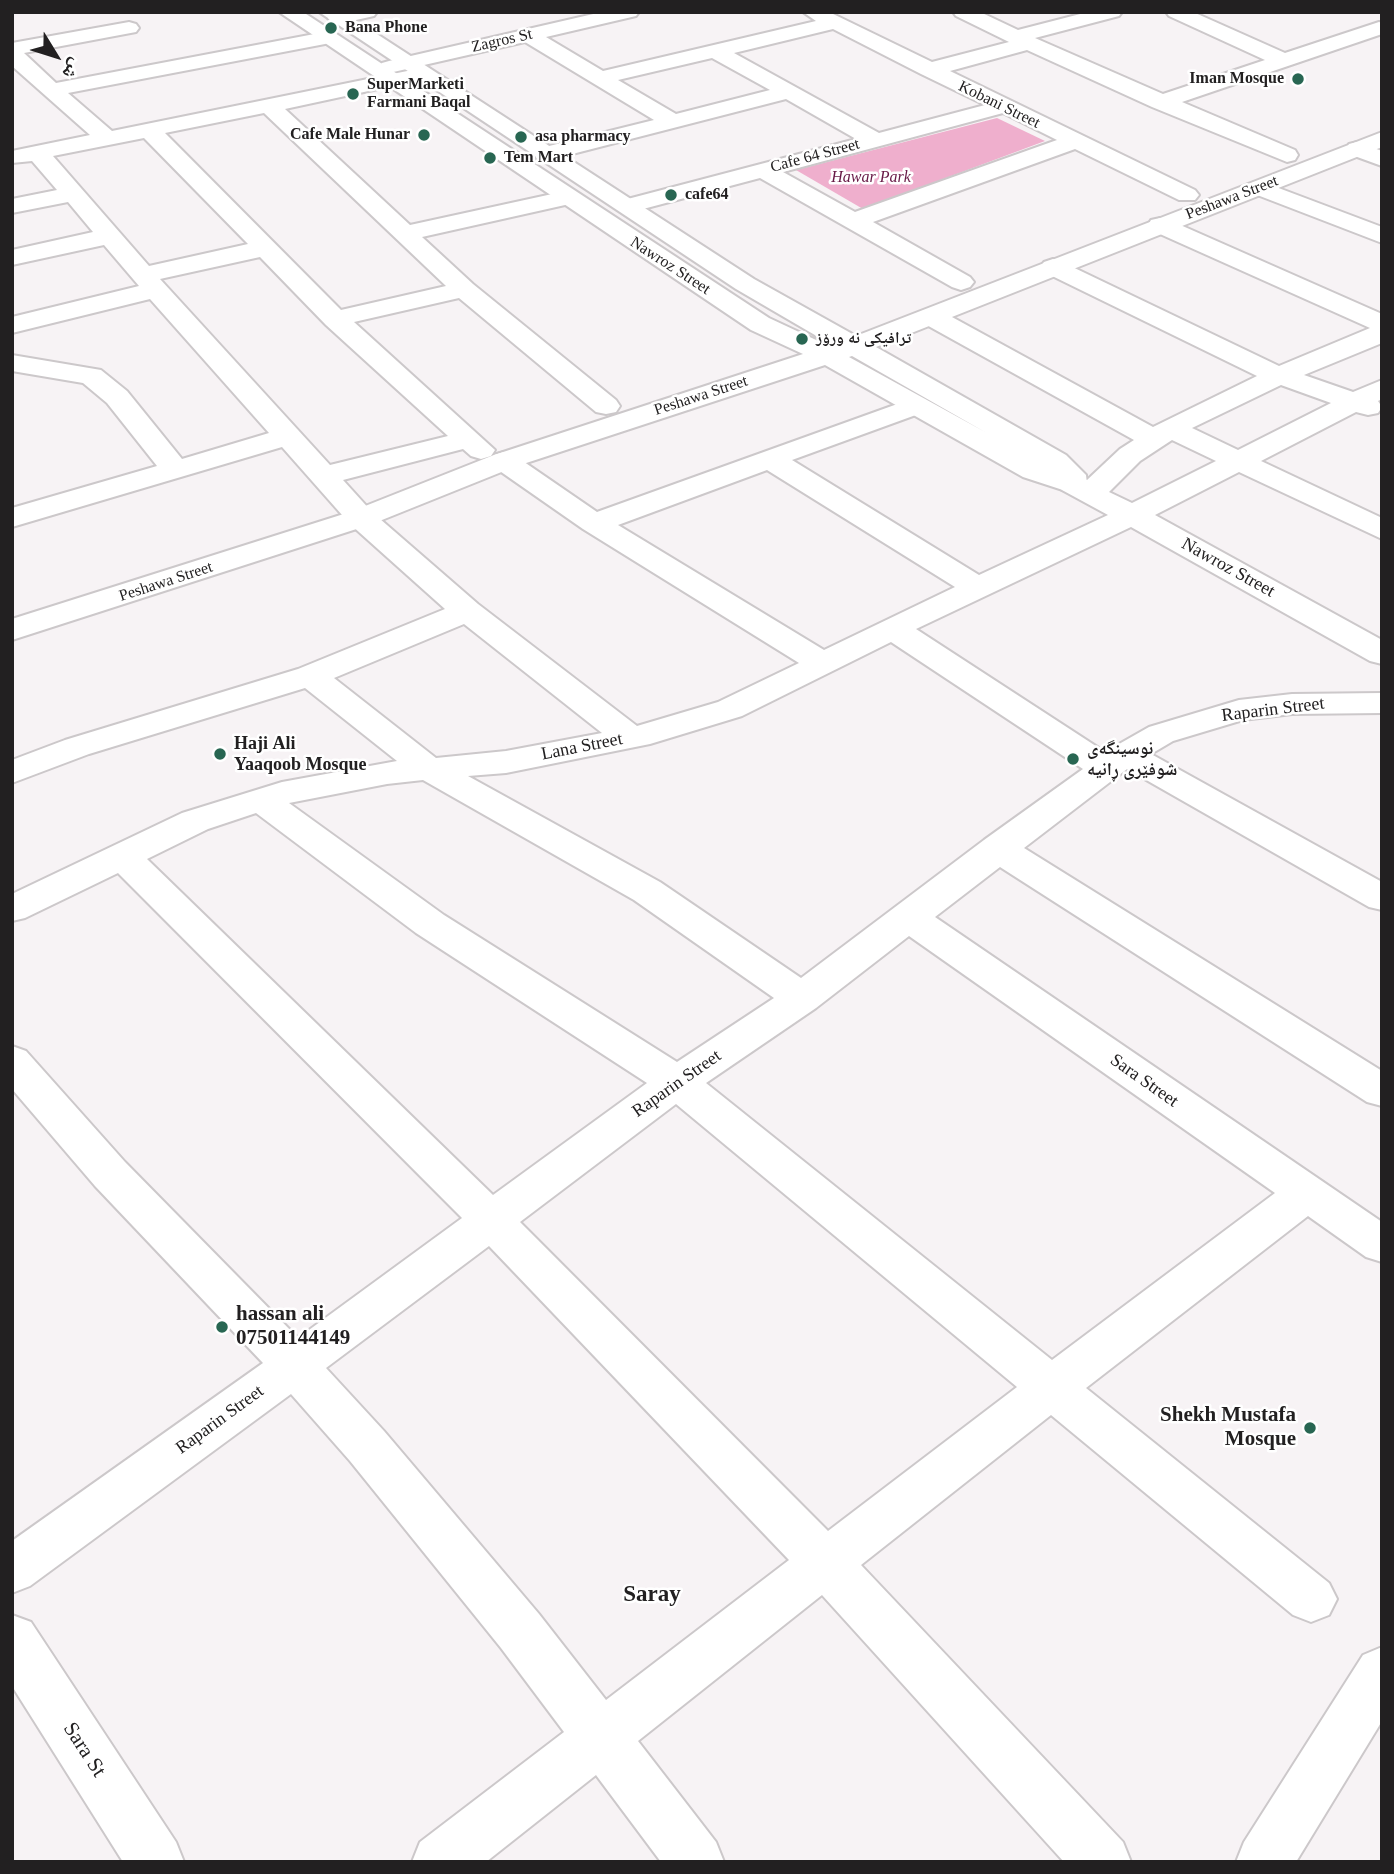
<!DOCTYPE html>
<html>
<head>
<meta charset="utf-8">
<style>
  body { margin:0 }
  #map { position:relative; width:1394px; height:1874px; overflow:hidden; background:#f7f3f5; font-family:"Times New Roman","Noto Naskh Arabic",serif }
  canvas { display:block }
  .frame { position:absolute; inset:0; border:14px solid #222021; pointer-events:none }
  .north { position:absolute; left:21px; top:21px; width:70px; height:70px; -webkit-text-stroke:5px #fff; paint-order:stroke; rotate:128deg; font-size:19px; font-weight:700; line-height:28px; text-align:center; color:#222021 }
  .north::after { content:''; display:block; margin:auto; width:24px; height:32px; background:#222021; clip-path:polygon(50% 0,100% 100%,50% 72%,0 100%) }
</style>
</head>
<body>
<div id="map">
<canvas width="1394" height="1874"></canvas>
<div class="frame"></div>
<div class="north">ش</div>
</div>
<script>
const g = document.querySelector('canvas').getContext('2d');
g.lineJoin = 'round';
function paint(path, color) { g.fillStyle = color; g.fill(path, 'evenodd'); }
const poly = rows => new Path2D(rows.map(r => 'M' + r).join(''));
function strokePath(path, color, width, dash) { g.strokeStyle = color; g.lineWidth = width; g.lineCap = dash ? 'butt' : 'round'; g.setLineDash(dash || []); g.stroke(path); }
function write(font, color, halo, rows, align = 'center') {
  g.font = font + ' "Times New Roman","Noto Naskh Arabic",serif'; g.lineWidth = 5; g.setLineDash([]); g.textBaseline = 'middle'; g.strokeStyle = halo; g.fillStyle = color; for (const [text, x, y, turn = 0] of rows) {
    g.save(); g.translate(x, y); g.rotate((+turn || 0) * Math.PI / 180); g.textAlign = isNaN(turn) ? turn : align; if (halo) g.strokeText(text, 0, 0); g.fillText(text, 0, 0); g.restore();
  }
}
paint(poly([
  [997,118,1045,141,863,209,796,170]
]), '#efafcd');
const minor = poly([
  [337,12,377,12,374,16,338,24,331,22,328,18,337,12],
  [602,12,639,12,636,16,546,37,603,71,816,21,803,12,829,12,932,62,1009,42,956,16,953,12,980,12,1018,30,1088,12,1122,12,1119,16,1035,38,1163,94,1265,60,1169,16,1166,12,1193,12,1285,53,1379,22,1382,23,1382,34,1182,102,1295,150,1298,155,1295,160,1287,162,1152,107,1027,50,950,71,1195,190,1199,195,1195,200,1179,200,1075,149,873,222,970,277,974,282,970,287,961,290,952,287,760,178,628,213,620,211,616,206,620,201,856,139,786,99,545,161,537,159,534,154,537,149,654,120,525,42,389,73,382,71,378,67,382,63,389,61,602,12],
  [833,29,921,74,985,105,879,133,734,53,833,29],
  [712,58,770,90,676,114,618,80,712,58],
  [1003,113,1057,140,855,212,783,172,1003,113],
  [129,22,136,24,139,28,136,32,24,53,56,83,325,32,332,34,335,38,332,42,325,44,68,93,112,131,422,68,429,70,433,74,429,78,285,109,410,225,566,191,574,193,578,198,574,203,422,237,473,284,616,400,620,406,616,412,606,414,596,412,459,298,354,322,495,450,491,456,481,459,471,456,463,449,343,480,372,512,478,604,637,726,718,702,799,663,583,529,494,467,490,461,494,455,504,452,514,455,597,512,914,398,924,400,928,406,924,412,792,460,979,575,1108,515,1062,490,1057,484,1062,478,1072,475,1087,480,1120,449,1134,440,923,323,919,317,923,311,932,309,941,311,1153,427,1257,376,1044,272,1040,267,1044,262,1053,259,1062,262,1279,366,1370,328,1151,230,1148,225,1151,220,1160,218,1169,220,1382,314,1382,343,1304,375,1353,392,1382,380,1382,399,1378,401,1382,407,1378,413,1368,415,1356,412,1261,461,1382,518,1382,539,1239,472,1155,515,1382,640,1382,664,1370,661,1131,527,916,629,1105,752,1149,727,1239,700,1292,694,1382,693,1382,713,1292,714,1243,720,1173,741,1151,754,1382,882,1382,910,1369,907,1127,769,1024,848,1382,1071,1382,1106,1367,1102,1000,867,935,917,1382,1222,1382,1262,1366,1257,1308,1216,1086,1388,1329,1583,1337,1599,1329,1615,1311,1622,1293,1615,1051,1415,861,1565,1123,1842,1131,1862,1064,1862,822,1595,638,1741,716,1842,724,1862,661,1862,596,1775,486,1862,412,1862,420,1842,564,1732,501,1648,350,1461,291,1394,30,1586,12,1593,12,1541,263,1363,95,1186,12,1089,12,1046,26,1051,125,1162,298,1338,462,1218,118,873,25,918,12,921,12,894,182,813,282,782,397,761,305,688,89,754,12,783,12,760,65,740,298,669,445,609,350,524,282,447,12,527,12,508,157,466,107,403,83,383,12,371,12,355,101,370,127,391,182,459,269,433,150,299,12,333,12,317,139,286,104,245,12,265,12,250,93,232,68,202,12,213,12,199,57,190,32,161,12,163,12,151,90,135,12,66,12,43,129,22],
  [264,113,446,286,341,310,165,133,264,113],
  [144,138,248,244,149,266,53,156,144,138],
  [260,257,326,325,448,436,330,465,160,279,260,257],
  [1281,385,1331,403,1238,450,1192,428,1281,385],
  [1172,440,1216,461,1132,503,1109,492,1140,461,1172,440],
  [767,470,955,587,824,650,618,525,767,470],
  [464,624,602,733,506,751,436,758,334,678,464,624],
  [891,642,1083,769,984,840,801,978,660,882,468,776,506,773,650,744,742,716,891,642],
  [423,780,634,900,774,998,677,1062,444,915,289,803,387,784,423,780],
  [256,813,416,933,647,1083,493,1195,147,859,208,829,256,813],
  [909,936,1275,1193,1052,1360,706,1083,816,1008,909,936],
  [676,1104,1017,1387,828,1531,520,1222,676,1104],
  [489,1246,789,1560,606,1700,539,1614,384,1431,326,1368,489,1246],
  [1357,142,1382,151,1382,166,1349,154,1346,149,1349,144,1357,142],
  [1260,181,1382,227,1382,243,1252,193,1248,188,1252,183,1260,181],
  [1382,1647,1382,1721,1296,1862,1236,1862,1244,1842,1363,1655,1382,1647]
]);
const major = poly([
  [279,12,303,12,769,318,829,346,832,345,736,289,319,12,343,12,754,279,856,336,1382,132,1382,147,876,347,1066,455,1086,475,1087,484,1082,490,1072,493,1023,477,825,365,514,467,372,524,12,640,12,619,350,512,494,455,803,354,751,330,279,12],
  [852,356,985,432,849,357,852,356],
  [12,1615,31,1622,176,1842,184,1862,123,1862,12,1686,12,1615]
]);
strokePath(minor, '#ccc8ca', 4);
strokePath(major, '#ccc8ca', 4);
paint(minor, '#fff');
paint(major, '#fff');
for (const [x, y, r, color] of [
  [331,28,7,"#286652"],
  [1298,79,7,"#286652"],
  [353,94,7,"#286652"],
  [424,135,7,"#286652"],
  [521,137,7,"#286652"],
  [490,158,7,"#286652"],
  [671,195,7,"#286652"],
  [802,339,7,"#286652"],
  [220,754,7,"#286652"],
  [1073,759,7,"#286652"],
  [222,1327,7,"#286652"],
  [1310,1428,7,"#286652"]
]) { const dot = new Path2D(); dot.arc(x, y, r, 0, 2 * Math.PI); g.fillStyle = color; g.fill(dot); strokePath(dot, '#fff', 2.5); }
write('bold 16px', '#222021', '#fff', [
  ["Bana Phone",345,28],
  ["Iman Mosque",1284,79,"right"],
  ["SuperMarketi",367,85],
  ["Farmani Baqal",367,103],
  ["Cafe Male Hunar",410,135,"right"],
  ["asa pharmacy",535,137],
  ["Tem Mart",504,158],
  ["cafe64",685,195],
  ["ترافیکی نه ورۆز",816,339]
], 'left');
write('16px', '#222021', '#fff', [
  ["Zagros St",502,41,-13],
  ["Kobani Street",999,105,26],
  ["Cafe 64 Street",815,156,-15],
  ["Peshawa Street",1232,198,-21],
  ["Nawroz Street",670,266,33],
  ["Peshawa Street",701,396,-18],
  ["Peshawa Street",166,582,-18]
]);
write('italic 16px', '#671946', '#fff', [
  ["Hawar Park",871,178]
]);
write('18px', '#222021', '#fff', [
  ["Nawroz Street",1228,568,29],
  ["Raparin Street",1273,710,-7],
  ["Lana Street",582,747,-11],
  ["Sara Street",1144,1081,35],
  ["Raparin Street",677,1084,-35],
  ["Raparin Street",220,1420,-36]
]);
write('bold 18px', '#222021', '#fff', [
  ["Haji Ali",234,744],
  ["Yaaqoob Mosque",234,765],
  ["نوسینگەی",1087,749],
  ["شوفێری ڕانیە",1087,770]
], 'left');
write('bold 21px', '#222021', '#fff', [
  ["hassan ali",236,1315],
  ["07501144149",236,1339],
  ["Shekh Mustafa",1296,1416,"right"],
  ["Mosque",1296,1440,"right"]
], 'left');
write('21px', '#222021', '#fff', [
  ["Sara St",84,1750,57]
]);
write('bold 23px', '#222021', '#fff', [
  ["Saray",652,1595]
]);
</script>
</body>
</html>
